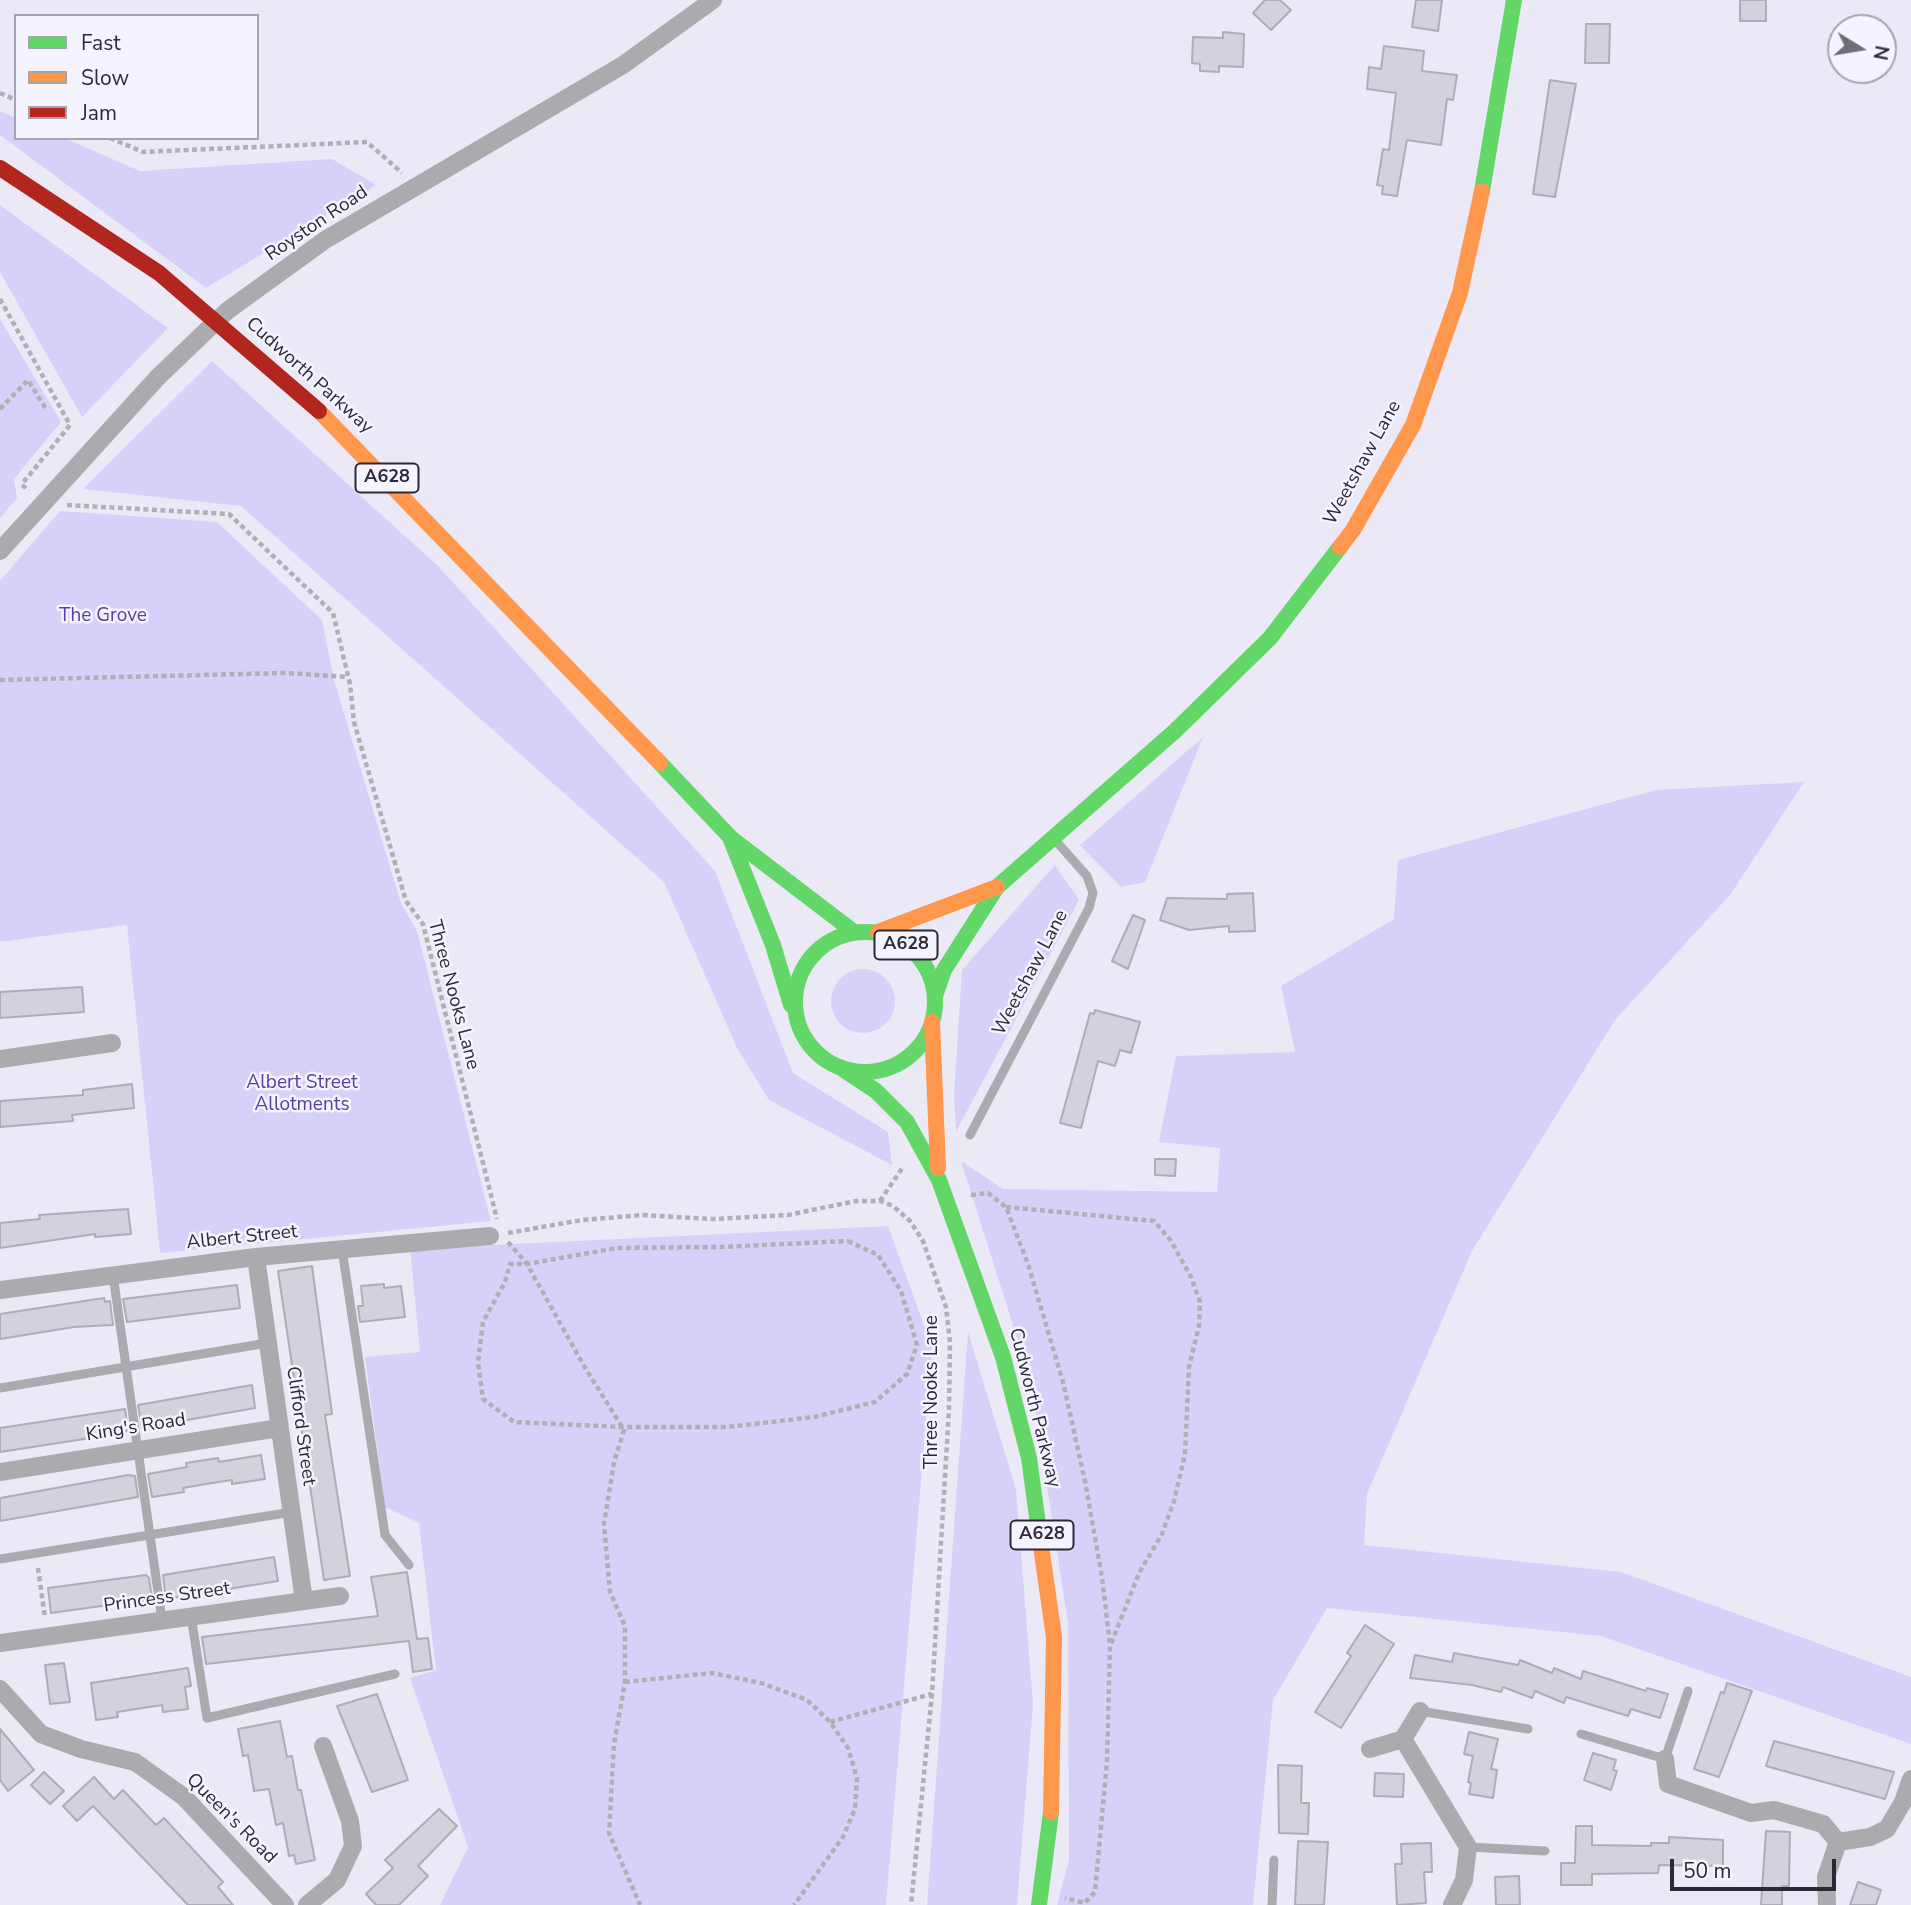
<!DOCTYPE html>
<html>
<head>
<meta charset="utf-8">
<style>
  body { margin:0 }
  #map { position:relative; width:1911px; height:1905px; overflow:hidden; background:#ebe9f6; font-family:"Nunito Sans",sans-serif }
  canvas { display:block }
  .legend { position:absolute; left:14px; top:14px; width:245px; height:126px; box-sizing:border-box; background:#f5f3ff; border:2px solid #a4a3ae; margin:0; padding:9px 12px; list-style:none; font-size:21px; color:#2b2a34 }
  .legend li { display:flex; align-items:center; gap:14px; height:35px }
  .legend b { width:35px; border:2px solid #a4a3ae }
  .north { position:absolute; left:1827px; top:14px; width:70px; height:70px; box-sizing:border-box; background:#f5f3ff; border:2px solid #a4a3ae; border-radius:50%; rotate:101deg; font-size:19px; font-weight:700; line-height:28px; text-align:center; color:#2b2a34 }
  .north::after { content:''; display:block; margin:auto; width:24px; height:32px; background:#6e6d78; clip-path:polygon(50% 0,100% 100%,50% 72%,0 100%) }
  .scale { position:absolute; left:1670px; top:1859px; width:166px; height:32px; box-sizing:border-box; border:4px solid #2b2a34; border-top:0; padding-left:9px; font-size:21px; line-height:24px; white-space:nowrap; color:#2b2a34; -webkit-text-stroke:5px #f5f3ff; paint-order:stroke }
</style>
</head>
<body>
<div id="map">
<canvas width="1911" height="1905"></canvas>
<ul class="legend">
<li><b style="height:9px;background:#63d668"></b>Fast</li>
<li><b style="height:9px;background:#ff974d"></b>Slow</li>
<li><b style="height:9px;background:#b3261e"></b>Jam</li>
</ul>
<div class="north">N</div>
<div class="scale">50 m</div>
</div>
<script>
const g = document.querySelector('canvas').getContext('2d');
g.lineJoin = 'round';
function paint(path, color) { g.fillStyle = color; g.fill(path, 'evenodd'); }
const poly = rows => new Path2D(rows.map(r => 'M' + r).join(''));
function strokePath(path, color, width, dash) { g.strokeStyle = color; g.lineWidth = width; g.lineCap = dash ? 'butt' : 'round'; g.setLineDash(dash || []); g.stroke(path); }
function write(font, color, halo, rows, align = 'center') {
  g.font = font + ' "Nunito Sans",sans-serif'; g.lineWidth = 5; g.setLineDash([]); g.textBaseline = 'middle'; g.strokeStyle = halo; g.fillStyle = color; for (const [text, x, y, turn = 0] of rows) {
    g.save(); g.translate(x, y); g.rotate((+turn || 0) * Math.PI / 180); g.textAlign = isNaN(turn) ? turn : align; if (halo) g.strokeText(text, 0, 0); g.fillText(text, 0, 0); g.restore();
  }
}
paint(poly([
  [0,111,16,118,16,138,64,138,140,171,332,159,376,185,206,288,0,135],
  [0,205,168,328,82,417,0,272],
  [0,319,61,422,14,479,17,498,0,518],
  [212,361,438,566,715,871,793,1073,888,1132,892,1165,769,1100,737,1048,664,882,241,506,83,489],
  [60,511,217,522,322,620,334,680,401,903,417,931,491,1221,160,1253,127,925,0,942,0,581],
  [1203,737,1145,882,1121,887,1080,845],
  [1804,782,1730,895,1615,1020,1472,1251,1367,1494,1364,1545,1621,1572,1911,1677,1911,1744,1601,1636,1327,1608,1273,1700,1253,1905,1057,1905,1069,1860,1068,1623,1031,1382,961,1161,1003,1189,1217,1192,1220,1148,1159,1142,1176,1056,1295,1052,1281,986,1394,919,1398,860,1656,790],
  [1055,865,1079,900,956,1132,954,1095,962,970],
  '831 1001a32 32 0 1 1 64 0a32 32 0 1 1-64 0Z',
  [888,1226,932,1347,886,1905,440,1905,468,1847,410,1678,436,1670,419,1523,385,1507,365,1357,420,1352,410,1249],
  [968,1332,1016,1489,1033,1704,1017,1905,927,1905]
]), '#d7d1f9');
const building = poly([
  [1265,0,1280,0,1291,10,1271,30,1253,13,1265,0],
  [1416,0,1442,0,1438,31,1412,27,1416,0],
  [1740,0,1766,0,1766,21,1740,21,1740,0],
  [1586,24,1610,24,1609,63,1585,63,1586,24],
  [1223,32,1244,34,1243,67,1219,66,1219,72,1200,71,1200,64,1192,63,1193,37,1223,38,1223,32],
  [1384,46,1424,51,1422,71,1457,75,1453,100,1447,99,1441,145,1407,140,1397,196,1382,194,1383,186,1377,185,1383,149,1389,150,1396,93,1367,89,1369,67,1381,69,1384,46],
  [1550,80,1576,84,1555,197,1533,194,1550,80],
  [1253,893,1255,931,1229,932,1229,926,1189,930,1160,920,1167,898,1227,899,1227,894,1253,893],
  [1133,915,1145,920,1128,969,1112,961,1133,915],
  [82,987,84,1012,0,1018,0,992,82,987],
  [1095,1010,1140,1022,1131,1053,1120,1050,1115,1066,1098,1061,1081,1128,1060,1123,1090,1013,1094,1014,1095,1010],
  [132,1084,134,1108,72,1115,73,1121,0,1127,0,1101,83,1095,83,1090,132,1084],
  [1155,1159,1176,1159,1175,1176,1155,1175,1155,1159],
  [128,1209,131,1234,95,1237,95,1234,0,1248,0,1223,40,1219,39,1215,128,1209],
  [312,1266,332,1414,325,1415,350,1576,324,1580,278,1271,312,1266],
  [384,1284,384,1288,401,1286,405,1317,360,1322,358,1306,363,1306,361,1286,384,1284],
  [237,1285,240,1308,127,1322,123,1299,237,1285],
  [104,1298,105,1302,110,1301,113,1325,74,1327,0,1339,0,1314,104,1298],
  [252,1385,255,1408,142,1428,138,1405,252,1385],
  [125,1409,128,1430,123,1433,0,1452,0,1428,125,1409],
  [261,1455,265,1479,232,1484,232,1480,206,1484,183,1488,184,1492,152,1497,148,1474,187,1467,186,1463,218,1458,219,1462,261,1455],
  [128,1475,135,1476,138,1497,0,1521,0,1498,128,1475],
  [274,1557,278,1581,166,1599,163,1575,274,1557],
  [407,1572,417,1639,428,1638,432,1669,413,1672,409,1641,206,1664,202,1637,378,1616,371,1577,407,1572],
  [146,1575,149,1578,152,1599,51,1613,48,1588,146,1575],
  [1365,1625,1394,1644,1341,1728,1315,1712,1351,1656,1347,1653,1365,1625],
  [1454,1653,1518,1665,1520,1660,1552,1673,1554,1668,1581,1679,1583,1671,1646,1691,1647,1688,1668,1694,1660,1718,1631,1709,1628,1716,1566,1697,1564,1703,1535,1691,1532,1698,1503,1687,1501,1692,1472,1685,1410,1678,1415,1655,1452,1662,1454,1653],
  [64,1663,70,1702,50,1704,45,1665,64,1663],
  [188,1668,191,1686,185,1687,188,1709,163,1712,162,1705,117,1712,118,1717,96,1720,91,1683,188,1668],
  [1727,1683,1752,1691,1719,1777,1694,1769,1721,1692,1724,1693,1727,1683],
  [377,1694,408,1780,372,1792,337,1706,377,1694],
  [280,1721,287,1757,292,1756,298,1790,301,1790,315,1860,296,1864,294,1855,289,1856,283,1823,276,1825,269,1789,254,1791,248,1755,243,1756,238,1729,280,1721],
  [0,1729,34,1770,8,1791,0,1780,0,1729],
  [1469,1732,1498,1739,1491,1769,1497,1770,1493,1798,1469,1794,1471,1783,1468,1782,1473,1756,1464,1754,1469,1732],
  [1774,1741,1894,1772,1885,1799,1766,1766,1774,1741],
  [1593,1753,1616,1760,1613,1770,1617,1771,1611,1790,1584,1780,1593,1753],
  [1278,1765,1302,1766,1301,1803,1309,1803,1308,1834,1279,1833,1278,1765],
  [44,1772,64,1791,50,1804,31,1785,44,1772],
  [1375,1773,1404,1774,1403,1797,1374,1796,1375,1773],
  [94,1777,114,1799,123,1790,156,1825,164,1818,223,1882,218,1887,233,1905,188,1905,93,1806,77,1821,63,1806,94,1777],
  [439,1809,457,1826,418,1866,428,1876,399,1905,376,1905,366,1894,393,1868,385,1860,439,1809],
  [1576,1826,1592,1826,1592,1845,1651,1846,1651,1843,1669,1843,1669,1837,1723,1840,1723,1866,1659,1865,1658,1873,1592,1874,1592,1885,1561,1885,1561,1863,1575,1863,1576,1826],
  [1766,1831,1790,1832,1789,1886,1782,1886,1782,1905,1761,1905,1766,1831],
  [1298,1841,1328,1842,1324,1905,1295,1905,1298,1841],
  [1431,1843,1432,1872,1424,1872,1426,1903,1397,1905,1395,1864,1402,1864,1401,1844,1431,1843],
  [1519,1876,1520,1905,1496,1905,1495,1877,1519,1876],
  [1858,1882,1881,1890,1876,1905,1850,1905,1858,1882]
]);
paint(building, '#d2d1dc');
strokePath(building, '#aeacb7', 2);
strokePath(poly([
  [0,93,16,100],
  [110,138,143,152,367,142,402,173],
  [0,299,70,425,22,484,28,491],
  [0,409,28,380,46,409],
  [67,505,229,514,333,613,350,684,354,722,406,901,423,924,497,1219],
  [0,680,285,673,348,677],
  [971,1195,988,1193,1006,1207,1028,1264,1063,1382,1085,1481,1102,1577,1110,1645,1107,1761,1095,1892,1085,1903,1065,1898],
  [880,1201,903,1167],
  [1006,1207,1154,1221,1171,1241,1191,1277,1200,1302,1199,1326,1189,1367,1185,1454,1174,1501,1162,1534,1139,1573,1111,1644],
  [508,1233,582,1220,643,1215,713,1219,788,1215,856,1201,880,1201,893,1206,910,1221,923,1241,946,1307,950,1342,949,1409,932,1694,911,1905],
  [848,1241,878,1255,901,1291,917,1345,907,1374,875,1402,814,1417,728,1427,621,1427,514,1422,483,1399,478,1363,483,1322,505,1282,510,1264,527,1264,617,1248,721,1247,848,1241],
  [508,1242,527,1264,584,1366,624,1430,614,1462,604,1524,610,1592,625,1626,625,1682,614,1744,609,1833,640,1905],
  [38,1568,45,1618],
  [625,1682,712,1673,761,1683,807,1700,830,1722,848,1748,857,1778,855,1809,843,1837,794,1905],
  [830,1722,932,1694]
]), '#b0afb5', 4.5, [5, 3.5]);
strokePath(poly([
  [970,1135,1089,908,1093,893,1087,876,1055,840],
  [342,1249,385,1535,409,1565],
  [113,1275,162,1620],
  [0,1388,267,1343],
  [0,1559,292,1512],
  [191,1616,207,1718,395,1674],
  [1420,1711,1528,1729],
  [1581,1734,1665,1759,1688,1691],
  [1468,1847,1545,1851],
  [1272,1905,1274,1860]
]), '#abaaaf', 9);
strokePath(poly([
  [0,551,158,377,227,311,325,240,623,65,713,0],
  [0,1059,112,1043],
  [256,1257,304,1601],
  [0,1290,256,1257,490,1236],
  [0,1472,279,1428],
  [0,1643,340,1596],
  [0,1689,41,1734,81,1749,135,1762,184,1797,285,1905],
  [1403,1739,1468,1847,1464,1880,1452,1905],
  [1370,1749,1403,1739,1420,1711],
  [1665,1759,1668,1784,1751,1813,1774,1810,1823,1824,1838,1842,1826,1877,1827,1905],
  [1838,1842,1870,1837,1887,1829,1903,1802,1911,1779],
  [307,1905,337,1880,353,1846,350,1821,323,1746]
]), '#abaaaf', 18);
strokePath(poly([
  [1482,191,1514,0],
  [660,763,731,838,854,932],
  [731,840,773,945,791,1005],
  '795 1002a70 70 0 1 1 140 0a70 70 0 1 1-140 0Z',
  [935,996,944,970,997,887,1175,731,1270,638,1340,547],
  [844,1070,876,1091,907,1122,939,1180,1003,1357,1029,1458,1041,1546],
  [1039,1905,1051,1812]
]), '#63d668', 16);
strokePath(poly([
  [319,411,660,763],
  [1340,547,1353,530,1413,425,1460,293,1482,191],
  [878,932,997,887],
  [932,1022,938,1168],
  [1041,1546,1054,1637,1051,1812]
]), '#ff974d', 16);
strokePath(poly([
  [0,168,159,273,319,411]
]), '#b3261e', 16);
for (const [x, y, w] of [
  [387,478,63],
  [906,945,63],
  [1042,1535,63]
]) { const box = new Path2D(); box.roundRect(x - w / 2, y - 14.5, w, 29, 5); g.fillStyle = '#f5f3ff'; g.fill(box); strokePath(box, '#2b2a34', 2); }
write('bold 18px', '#2b2a34', null, [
  ["A628",387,478],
  ["A628",906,945],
  ["A628",1042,1535]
]);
write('19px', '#2b2a34', '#f5f3ff', [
  ["Royston Road",317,224,-34],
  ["Cudworth Parkway",309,376,42],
  ["Weetshaw Lane",1363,463,-61],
  ["Weetshaw Lane",1031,973,-62],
  ["Three Nooks Lane",453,995,75],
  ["Albert Street",242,1238,-6],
  ["Three Nooks Lane",932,1392,-90],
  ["Cudworth Parkway",1034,1408,76],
  ["Clifford Street",300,1426,82],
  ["King's Road",136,1428,-9],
  ["Princess Street",167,1598,-8],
  ["Queen's Road",231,1819,45]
]);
write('19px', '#593da0', '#f5f3ff', [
  ["The Grove",103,616],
  ["Albert Street",302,1083],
  ["Allotments",302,1105]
]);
</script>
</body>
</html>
